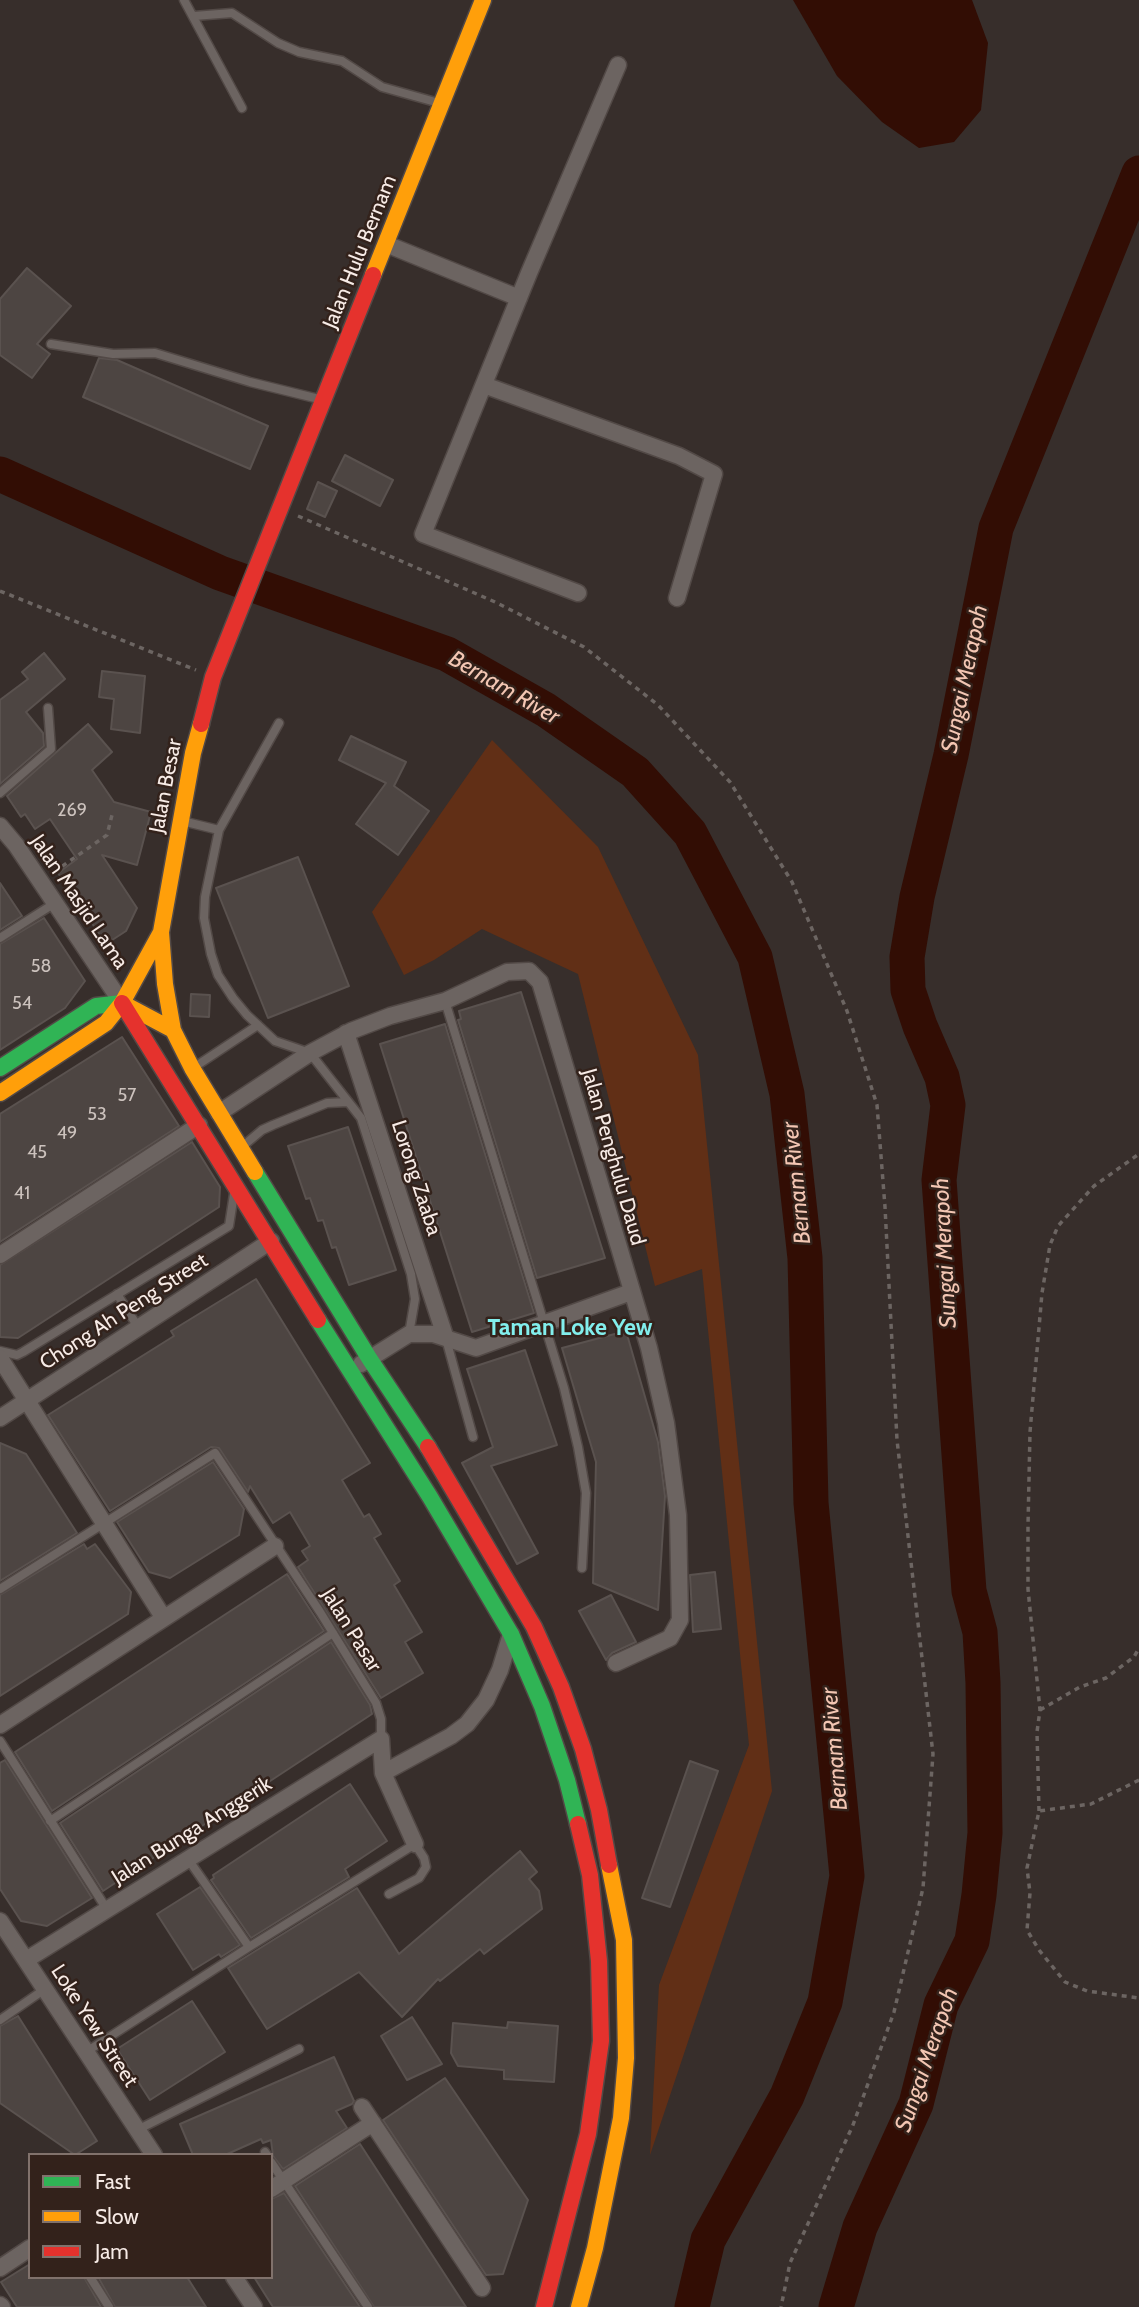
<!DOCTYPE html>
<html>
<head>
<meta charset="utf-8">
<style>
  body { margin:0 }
  #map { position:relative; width:1139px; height:2307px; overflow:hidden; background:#372e2b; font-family:Cabin,sans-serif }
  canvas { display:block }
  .legend { position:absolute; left:28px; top:2153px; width:245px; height:126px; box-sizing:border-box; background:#33221b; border:2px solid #81726c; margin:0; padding:9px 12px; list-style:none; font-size:21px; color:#f7ebe6 }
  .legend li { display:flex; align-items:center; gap:14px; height:35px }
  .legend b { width:35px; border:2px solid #81726c }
</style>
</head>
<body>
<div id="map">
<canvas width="1139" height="2307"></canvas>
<ul class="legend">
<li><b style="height:9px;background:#30b455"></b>Fast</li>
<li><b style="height:9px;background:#ff9f0a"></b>Slow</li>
<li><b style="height:9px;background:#e5322d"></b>Jam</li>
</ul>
</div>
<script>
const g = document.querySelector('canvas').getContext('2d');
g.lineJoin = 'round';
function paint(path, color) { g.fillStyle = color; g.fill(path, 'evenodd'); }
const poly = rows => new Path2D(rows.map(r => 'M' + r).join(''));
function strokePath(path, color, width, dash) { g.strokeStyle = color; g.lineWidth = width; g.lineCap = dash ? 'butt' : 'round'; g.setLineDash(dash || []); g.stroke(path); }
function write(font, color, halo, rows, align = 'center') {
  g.font = font + ' Cabin,sans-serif'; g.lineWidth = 5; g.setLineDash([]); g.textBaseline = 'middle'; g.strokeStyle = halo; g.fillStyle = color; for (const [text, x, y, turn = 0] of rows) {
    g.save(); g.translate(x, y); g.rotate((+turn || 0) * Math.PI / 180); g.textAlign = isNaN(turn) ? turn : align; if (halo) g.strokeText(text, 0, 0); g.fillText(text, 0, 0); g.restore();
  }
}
paint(poly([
  [492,740,598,847,698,1055,772,1791,650,2155,659,1985,749,1745,702,1269,655,1286,578,974,482,929,434,960,404,975,372,912]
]), '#612f16');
paint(poly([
  [793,0,972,0,988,43,981,110,954,142,919,148,882,122,837,76]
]), '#320d04');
strokePath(poly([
  [0,474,220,573,447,654,546,710,635,772,690,833,755,957,787,1094,805,1258,811,1503,847,1876,825,2002,787,2096,708,2240,692,2307],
  [836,2307,860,2227,916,2104,941,2005,972,1941,979,1895,985,1833,983,1683,980,1632,969,1591,939,1180,948,1105,942,1077,920,1026,908,990,907,957,917,897,951,755,996,528,1139,173]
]), '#320d04', 35);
const building = poly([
  [27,268,71,306,37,344,50,354,32,378,0,355,0,299,27,268],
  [99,358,117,360,268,426,250,469,83,397,99,358],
  [345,455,393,480,380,506,332,481,345,455],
  [318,482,337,491,325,517,307,509,318,482],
  [44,653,65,679,26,712,43,733,44,746,0,784,0,700,28,679,22,672,44,653],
  [102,671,145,676,140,733,111,729,114,699,99,697,102,671],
  [88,724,112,752,92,770,114,802,151,812,137,865,102,855,137,908,126,931,106,944,58,873,77,859,50,819,35,829,25,814,21,817,7,796,88,724],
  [351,736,406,762,394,786,429,811,398,855,356,824,386,783,339,760,351,736],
  [298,857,349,986,268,1018,216,888,298,857],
  [0,883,22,916,0,930,0,883],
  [44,918,85,981,65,1008,0,1050,0,944,44,918],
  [521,992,605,1258,537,1278,458,1020,461,1019,459,1011,521,992],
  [191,994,210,995,209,1017,190,1016,191,994],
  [445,1024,534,1313,472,1332,380,1044,445,1024],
  [122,1037,179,1126,0,1242,0,1114,122,1037],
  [348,1127,396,1270,349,1285,336,1247,332,1248,323,1220,318,1221,310,1198,306,1199,288,1146,348,1127],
  [192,1142,220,1187,219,1207,18,1338,0,1337,0,1265,192,1142],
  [256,1279,370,1463,342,1480,364,1517,369,1514,381,1534,374,1538,400,1581,394,1585,422,1632,405,1642,423,1673,381,1698,298,1567,308,1560,302,1551,310,1546,290,1512,273,1523,250,1486,248,1492,219,1448,211,1447,110,1511,48,1415,174,1336,171,1331,256,1279],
  [626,1331,658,1442,665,1496,658,1610,593,1583,596,1462,562,1348,626,1331],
  [525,1350,557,1445,491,1466,538,1553,517,1564,462,1463,493,1447,467,1369,525,1350],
  [0,1443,26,1454,77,1533,0,1581,0,1443],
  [213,1462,244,1509,239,1535,170,1578,149,1572,117,1522,213,1462],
  [84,1544,87,1549,95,1544,131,1592,128,1614,0,1696,0,1595,84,1544],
  [715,1572,721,1629,693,1632,690,1575,715,1572],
  [287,1574,324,1631,52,1811,15,1752,287,1574],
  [611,1595,636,1642,612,1653,606,1660,579,1611,611,1595],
  [331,1642,370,1705,372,1714,103,1891,60,1823,331,1642],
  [5,1760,92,1898,47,1926,21,1921,0,1889,0,1763,5,1760],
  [690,1761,718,1771,670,1907,642,1898,690,1761],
  [350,1784,387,1841,345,1869,349,1877,251,1938,211,1880,214,1878,213,1875,350,1784],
  [520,1851,537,1872,529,1879,539,1891,542,1909,484,1954,480,1949,440,1981,438,1979,402,2017,359,1972,267,2029,228,1968,357,1888,399,1954,520,1851],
  [200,1887,240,1945,221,1957,219,1954,193,1970,157,1914,200,1887],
  [192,2001,225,2052,150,2100,117,2049,192,2001],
  [18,2016,97,2141,75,2155,0,2103,0,2026,18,2016],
  [412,2017,442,2064,407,2080,381,2036,412,2017],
  [508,2022,558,2026,554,2082,504,2079,504,2070,458,2066,451,2053,453,2023,507,2028,508,2022],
  [334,2057,354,2101,352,2104,336,2111,347,2128,283,2169,273,2156,271,2140,263,2143,261,2139,225,2155,193,2155,180,2124,334,2057],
  [445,2078,528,2200,503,2274,486,2275,383,2120,445,2078],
  [360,2144,466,2307,374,2307,295,2186,360,2144],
  [284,2193,360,2307,273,2307,254,2277,271,2277,271,2199,284,2193],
  [30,2264,30,2277,84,2277,101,2307,17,2307,1,2282,30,2264],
  [98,2277,187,2277,206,2307,115,2307,98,2277]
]);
paint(building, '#4d4542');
strokePath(building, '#5a524f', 2);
const lane = poly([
  [184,0,242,108],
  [194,16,232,13,278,43,299,52,342,61,382,87,439,103],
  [51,344,113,354,155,353,250,382,323,400],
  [0,793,51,749,48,708],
  [182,821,219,830,205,897,204,918,211,954,218,975,233,998,247,1015,275,1041,310,1053,361,1118,411,1274,415,1299,409,1334],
  [219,830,279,723],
  [0,938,55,903],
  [445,1001,564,1388,578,1447,586,1493,582,1568],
  [193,1068,258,1025],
  [243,1146,262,1130,273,1125,327,1103,348,1102],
  [117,1294,138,1327],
  [446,1339,473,1437],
  [0,1351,17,1355,23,1352,229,1226,234,1194],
  [0,1589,215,1453,320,1612,376,1703,381,1719,381,1739],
  [0,1741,106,1908],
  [50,1821,333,1633],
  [188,1859,249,1947],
  [0,2020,45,1989],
  [86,2052,249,1947,415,1844,424,1858,426,1867,419,1878,389,1894],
  [137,2130,299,2049],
  [265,2152,267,2155],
  [271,2162,368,2307],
  [90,2277,109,2307]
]);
const street = poly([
  [386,244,519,298],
  [484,385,679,456,714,474,677,598],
  [578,593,423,534,529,273,618,65],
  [0,826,16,845,122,1003],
  [346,1033,445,1336],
  [219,1113,310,1053,351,1031,390,1016,445,1001,507,972,529,971,540,982,649,1348,666,1423,678,1515,680,1620,670,1638,616,1663],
  [0,1255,199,1125],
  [0,1358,163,1617],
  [361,1364,409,1334,433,1334,476,1348,631,1292],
  [0,1418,271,1241],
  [0,1725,275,1546],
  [383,1773,451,1736,467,1724,486,1700,500,1670,511,1634],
  [0,1921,154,2155],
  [26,1960,381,1739,383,1773,415,1844],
  [362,2107,482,2288],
  [271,2189,373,2123],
  [0,2268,30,2248],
  [234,2277,254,2307],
  [0,2305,2,2307]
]);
const fast = poly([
  [0,1068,96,1006,122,1003],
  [255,1172,369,1358,428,1447],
  [318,1320,430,1497,511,1634,542,1706,567,1780,578,1824]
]);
const slow = poly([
  [373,275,483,0],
  [201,724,193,753,161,932,165,984,173,1030,192,1068,255,1172],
  [124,1004,173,1030],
  [0,1093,106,1023,122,1003,161,932],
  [579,2307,595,2248,621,2118,626,2058,624,1940,609,1865]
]);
const jam = poly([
  [201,724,213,677,373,275],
  [122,1003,318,1320],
  [428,1447,534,1627,561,1687,583,1749,599,1810,609,1865],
  [544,2307,588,2134,601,2041,599,1961,590,1875,578,1824]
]);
strokePath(lane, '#524946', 11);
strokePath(street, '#524946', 19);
strokePath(fast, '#524946', 19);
strokePath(slow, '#524946', 19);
strokePath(jam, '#524946', 19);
strokePath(poly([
  [298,516,495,602,584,647,658,705,730,782,792,882,847,1011,877,1105,885,1207,897,1440,933,1754,923,1888,894,2012,853,2125,790,2263,781,2307],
  [0,591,196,670],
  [54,872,107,835,112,815],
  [1040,1710,1080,1687,1106,1678,1134,1657,1139,1648],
  [1139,1780,1091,1804,1039,1811,1027,1868,1030,1893,1027,1930,1039,1950,1065,1982,1087,1991,1139,1998],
  [1039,1811,1037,1732,1040,1710,1028,1589,1028,1526,1030,1432,1042,1293,1050,1245,1058,1226,1094,1186,1139,1154]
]), '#6c6562', 3.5, [5, 5]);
strokePath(lane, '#6c6461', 8);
strokePath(street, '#6c6461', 16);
strokePath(fast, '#30b455', 16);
strokePath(slow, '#ff9f0a', 16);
strokePath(jam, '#e5322d', 16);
write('18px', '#ccc2bd', null, [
  ["269",72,811],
  ["58",41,967],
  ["54",22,1004],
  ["57",127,1096],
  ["53",97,1115],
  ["49",67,1134],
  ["45",37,1153],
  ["41",22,1194]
]);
write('21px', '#f7ebe6', '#33221b', [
  ["Jalan Hulu Bernam",360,252,-68],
  ["Jalan Besar",166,786,-79],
  ["Jalan Masjid Lama",79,902,56],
  ["Jalan Penghulu Daud",613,1157,74],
  ["Lorong Zaaba",416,1178,72],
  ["Chong Ah Peng Street",124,1312,-33],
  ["Jalan Pasar",351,1630,58],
  ["Jalan Bunga Anggerik",192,1831,-32],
  ["Loke Yew Street",94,2026,57]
]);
write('italic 23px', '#f3c6b3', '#33221b', [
  ["Sungai Merapoh",965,679,-78],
  ["Bernam River",504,688,30],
  ["Bernam River",797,1183,-96],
  ["Sungai Merapoh",945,1253,-93],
  ["Bernam River",835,1749,-95],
  ["Sungai Merapoh",927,2060,-71]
]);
write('bold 23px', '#82eeec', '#33221b', [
  ["Taman Loke Yew",570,1328]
]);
</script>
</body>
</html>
